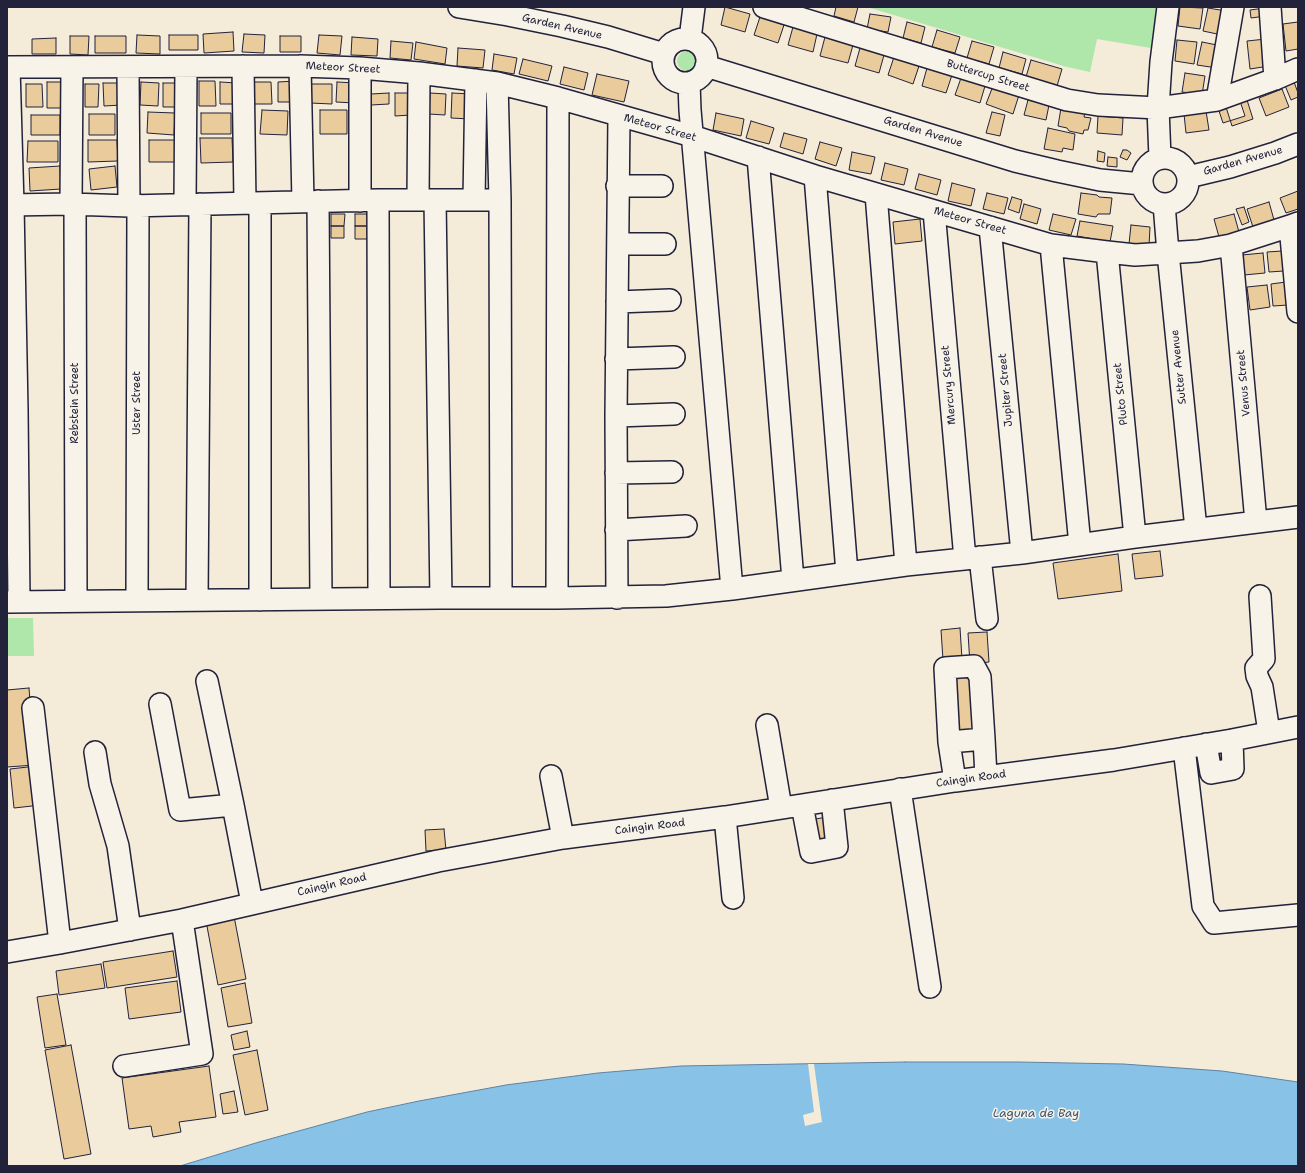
<!DOCTYPE html>
<html>
<head>
<meta charset="utf-8">
<style>
  body { margin:0 }
  #map { position:relative; width:1305px; height:1173px; overflow:hidden; background:#f4ebd9; font-family:"Shantell Sans",sans-serif }
  canvas { display:block }
  .frame { position:absolute; inset:0; border:8px solid #22223b; pointer-events:none }
</style>
</head>
<body>
<div id="map">
<canvas width="1305" height="1173"></canvas>
<div class="frame"></div>
</div>
<script>
const g = document.querySelector('canvas').getContext('2d');
g.lineJoin = 'round';
function paint(path, color) { g.fillStyle = color; g.fill(path, 'evenodd'); }
const poly = rows => new Path2D(rows.map(r => 'M' + r).join(''));
function strokePath(path, color, width, dash) { g.strokeStyle = color; g.lineWidth = width; g.lineCap = dash ? 'butt' : 'round'; g.setLineDash(dash || []); g.stroke(path); }
function write(font, color, halo, rows, align = 'center') {
  g.font = font + ' "Shantell Sans",sans-serif'; g.lineWidth = 3; g.setLineDash([]); g.textBaseline = 'middle'; g.strokeStyle = halo; g.fillStyle = color; for (const [text, x, y, turn = 0] of rows) {
    g.save(); g.translate(x, y); g.rotate((+turn || 0) * Math.PI / 180); g.textAlign = isNaN(turn) ? turn : align; if (halo) g.strokeText(text, 0, 0); g.fillText(text, 0, 0); g.restore();
  }
}
paint(poly([
  [867,7,1157,7,1151,48,1097,39,1090,72,1067,67],
  '677 61a10 10 0 1 1 20 0a10 10 0 1 1-20 0Z',
  [7,618,33,618,34,656,7,656]
]), '#afe6a9');
const water = poly([
  [905,1062,1018,1062,1123,1064,1222,1071,1298,1082,1298,1166,180,1166,259,1142,367,1112,419,1101,506,1085,598,1073,681,1066,905,1062]
]);
paint(water, '#88c2e7');
strokePath(water, '#5f82a2', 1);
paint(poly([
  [808,1064,814,1064,822,1122,805,1126,803,1115,814,1112]
]), '#f4ebd9');
const building = poly([
  [725,7,750,14,745,32,721,25,725,7],
  [836,7,858,7,854,22,834,16,836,7],
  [1180,7,1203,8,1200,29,1178,26,1180,7],
  [1208,8,1226,11,1222,35,1203,31,1208,8],
  [1265,8,1266,16,1251,18,1250,10,1265,8],
  [870,14,891,17,888,32,867,29,870,14],
  [760,17,784,25,778,43,754,35,760,17],
  [907,22,925,27,921,43,903,38,907,22],
  [1298,22,1298,49,1286,51,1283,24,1298,22],
  [793,27,817,34,813,52,788,45,793,27],
  [937,30,960,37,955,53,932,47,937,30],
  [233,32,234,51,204,53,203,34,233,32],
  [244,34,265,35,264,53,242,52,244,34],
  [137,35,160,36,160,54,136,53,137,35],
  [169,35,198,35,198,50,169,50,169,35],
  [319,35,342,36,340,55,317,53,319,35],
  [70,36,89,36,88,55,70,54,70,36],
  [95,36,126,36,126,53,95,53,95,36],
  [280,36,301,36,301,52,280,52,280,36],
  [352,37,378,39,377,56,351,55,352,37],
  [825,37,853,45,848,63,820,56,825,37],
  [56,38,56,54,32,54,32,39,56,38],
  [1266,39,1269,66,1250,69,1247,41,1266,39],
  [1177,40,1197,42,1194,64,1175,61,1177,40],
  [391,41,413,43,411,60,390,58,391,41],
  [972,41,994,47,989,64,967,58,972,41],
  [416,42,447,48,445,64,414,59,416,42],
  [1202,42,1222,46,1217,68,1197,65,1202,42],
  [458,48,485,50,483,68,457,66,458,48],
  [860,48,884,55,879,73,855,66,860,48],
  [1003,52,1026,59,1022,74,999,68,1003,52],
  [494,54,517,58,514,74,492,70,494,54],
  [894,57,919,66,913,84,888,75,894,57],
  [523,59,552,66,548,81,519,74,523,59],
  [1031,60,1062,69,1057,86,1026,77,1031,60],
  [564,67,588,73,584,90,560,84,564,67],
  [927,68,952,75,946,93,922,86,927,68],
  [1185,73,1205,76,1202,95,1182,92,1185,73],
  [597,74,629,81,624,102,592,95,597,74],
  [961,78,985,86,980,103,955,95,961,78],
  [1293,79,1298,93,1298,97,1291,100,1284,83,1293,79],
  [199,81,215,81,216,106,199,106,199,81],
  [295,81,296,102,278,102,278,82,295,81],
  [47,82,64,82,64,108,47,108,47,82],
  [141,82,159,83,158,106,140,105,141,82],
  [220,82,237,83,236,104,220,104,220,82],
  [252,82,271,82,272,104,253,104,252,82],
  [337,82,355,83,354,103,336,102,337,82],
  [103,83,121,83,122,105,104,106,103,83],
  [163,83,179,83,179,107,163,107,163,83],
  [26,84,42,84,43,107,26,107,26,84],
  [85,84,99,84,98,107,85,107,85,84],
  [311,84,332,84,332,104,310,103,311,84],
  [993,86,1019,95,1013,114,986,104,993,86],
  [1282,89,1289,107,1266,116,1259,98,1282,89],
  [389,93,389,104,371,105,371,94,389,93],
  [395,93,411,93,411,115,395,116,395,93],
  [430,93,446,94,445,115,429,114,430,93],
  [452,93,471,94,470,119,451,118,452,93],
  [1239,98,1245,116,1223,123,1217,105,1239,98],
  [1028,100,1049,105,1046,120,1024,115,1028,100],
  [1247,100,1253,119,1232,126,1226,107,1247,100],
  [1061,108,1085,112,1084,117,1091,118,1088,130,1084,130,1083,134,1069,131,1067,128,1058,126,1061,108],
  [262,110,288,111,287,135,260,134,262,110],
  [320,110,347,110,347,134,320,134,320,110],
  [1206,111,1209,130,1186,133,1184,114,1206,111],
  [148,112,175,113,174,135,147,133,148,112],
  [992,112,1005,115,1000,136,986,133,992,112],
  [201,113,231,113,231,134,201,134,201,113],
  [716,113,744,119,741,136,713,130,716,113],
  [89,114,115,114,115,135,89,135,89,114],
  [31,115,60,115,60,135,31,135,31,115],
  [1098,116,1123,118,1122,135,1097,133,1098,116],
  [751,121,774,128,769,144,746,138,751,121],
  [1048,128,1075,134,1073,150,1063,148,1062,152,1044,149,1048,128],
  [784,133,807,139,803,154,780,147,784,133],
  [200,138,232,138,233,162,201,163,200,138],
  [88,140,117,140,118,161,88,162,88,140],
  [149,140,175,140,175,162,149,162,149,140],
  [28,141,58,141,58,162,27,162,28,141],
  [820,142,842,148,836,166,815,159,820,142],
  [1123,150,1127,150,1131,153,1127,160,1120,157,1123,150],
  [1098,151,1105,153,1104,162,1097,161,1098,151],
  [852,152,875,157,871,174,849,170,852,152],
  [1108,157,1117,158,1117,167,1107,166,1108,157],
  [885,163,908,169,904,185,881,180,885,163],
  [60,166,61,189,30,191,29,168,60,166],
  [115,166,117,187,91,190,89,169,115,166],
  [919,174,941,180,937,195,915,189,919,174],
  [952,183,975,189,971,206,948,201,952,183],
  [1298,191,1298,209,1286,213,1280,198,1298,191],
  [987,193,1008,198,1004,214,983,209,987,193],
  [1081,193,1097,195,1099,197,1112,198,1110,214,1098,214,1096,217,1078,214,1081,193],
  [1012,197,1022,200,1019,213,1008,209,1012,197],
  [1269,202,1274,220,1253,227,1247,209,1269,202],
  [1024,204,1041,209,1037,224,1020,219,1024,204],
  [1244,207,1249,222,1242,225,1236,209,1244,207],
  [331,214,345,214,344,226,331,226,331,214],
  [355,214,369,214,369,226,355,226,355,214],
  [1053,214,1076,219,1071,235,1049,230,1053,214],
  [1234,214,1239,232,1219,237,1214,219,1234,214],
  [920,219,922,241,895,244,893,222,920,219],
  [1080,221,1113,226,1110,242,1077,236,1080,221],
  [1131,225,1150,227,1149,246,1129,244,1131,225],
  [331,226,344,226,344,238,331,238,331,226],
  [355,226,369,226,369,239,355,239,355,226],
  [1282,251,1284,271,1269,272,1267,252,1282,251],
  [1263,253,1265,273,1244,275,1242,255,1263,253],
  [1286,282,1288,305,1273,306,1271,284,1286,282],
  [1267,285,1270,307,1250,310,1247,287,1267,285],
  [1160,551,1163,576,1135,579,1132,554,1160,551],
  [1118,554,1122,591,1058,599,1053,563,1118,554],
  [960,628,962,659,943,660,941,630,960,628],
  [987,632,989,662,970,664,968,633,987,632],
  [973,671,976,730,951,731,948,672,973,671],
  [29,688,35,765,7,767,7,690,29,688],
  [37,766,41,805,14,808,10,769,37,766],
  [827,817,831,843,815,846,810,820,827,817],
  [444,829,446,850,426,851,425,830,444,829],
  [234,916,246,979,218,985,206,921,234,916],
  [173,951,177,977,107,988,103,962,173,951],
  [101,964,105,988,59,995,56,971,101,964],
  [177,981,181,1012,129,1019,125,988,177,981],
  [245,983,252,1023,228,1027,221,988,245,983],
  [57,994,66,1045,45,1048,37,997,57,994],
  [247,1031,250,1047,234,1050,231,1035,247,1031],
  [71,1045,91,1154,64,1159,45,1050,71,1045],
  [257,1050,268,1110,245,1115,233,1055,257,1050],
  [209,1066,216,1117,179,1122,181,1132,153,1137,151,1126,129,1129,122,1078,209,1066],
  [234,1091,238,1112,223,1114,220,1094,234,1091]
]);
paint(building, '#e9cb9c');
strokePath(building, '#22223b', 1);
const minor = poly([
  [459,7,508,15,562,26,608,37,664,54],
  [764,7,1067,100,1098,105,1158,108,1217,100,1275,79,1298,69],
  [1270,7,1275,79],
  [690,39,694,7],
  '663 61a22 22 0 1 1 44 0a22 22 0 1 1-44 0Z',
  [243,66,245,203],
  [300,66,303,202],
  [706,66,1015,161,1057,171,1100,180,1142,184],
  [7,67,300,66,360,68,419,73,497,83,558,98,692,136,815,176,1051,245,1107,252,1135,255,1198,251,1231,245,1290,226,1298,223],
  [9,67,13,205,17,410,19,602],
  [128,67,129,206],
  [497,83,500,200,501,597],
  [689,83,690,110,732,589],
  [1217,100,1233,7],
  [758,157,793,580],
  [1160,158,1158,108,1161,62,1168,7],
  '1142 181a23 23 0 1 1 46 0a23 23 0 1 1-46 0Z',
  [815,176,847,573],
  [1188,177,1230,167,1275,153,1298,144],
  [617,186,662,186],
  [876,194,906,565],
  [378,200,379,598],
  [418,200,419,73],
  [435,200,441,598],
  [474,200,476,80],
  [318,201,321,599],
  [360,201,360,68],
  [260,203,260,600],
  [71,204,72,67],
  [75,204,76,601],
  [185,204,186,67],
  [1164,204,1168,253,1196,529],
  [7,205,71,204,129,206,378,200,500,200],
  [934,211,965,559],
  [1290,226,1298,312],
  [990,227,1022,553],
  [618,244,665,244],
  [1051,245,1080,545],
  [1231,245,1256,522],
  [1107,252,1135,537],
  [617,302,670,300],
  [616,359,674,357],
  [616,416,674,414],
  [616,473,672,472],
  [616,530,686,526],
  [980,557,987,619],
  [1260,596,1264,659,1256,668,1257,676,1262,687,1269,732],
  [557,598,558,98],
  [617,598,616,416,619,116],
  [197,600,200,204],
  [137,601,138,205],
  [7,602,441,598,557,598,666,596,732,589,906,565,1022,553,1135,537,1298,517],
  [207,681,233,805,252,903],
  [160,704,180,810,233,805],
  [33,708,60,943],
  [767,725,781,808],
  [984,739,949,742,945,668,974,666,980,677,984,739,986,776],
  [949,742,955,781],
  [1206,744,1211,773,1233,769,1232,740],
  [1184,748,1203,906,1214,923,1298,915],
  [95,752,100,784,118,846,130,930],
  [551,776,563,838],
  [900,789,930,987],
  [802,805,811,852,837,847,832,800],
  [725,817,733,898],
  [7,952,60,943,182,920,438,861,563,838,725,817,955,781,1114,760,1232,740,1298,727],
  [124,1066,202,1054,182,920]
]);
strokePath(minor, '#22223b', 24);
strokePath(minor, '#f7f3e8', 21);
write('11px', '#22223b', '#f7f3e8', [
  ["Garden Avenue",562,27,13],
  ["Meteor Street",343,68,3],
  ["Buttercup Street",988,76,17],
  ["Meteor Street",660,128,16],
  ["Garden Avenue",923,132,17],
  ["Garden Avenue",1243,161,-16],
  ["Meteor Street",970,221,16],
  ["Sutter Avenue",1179,367,-96],
  ["Venus Street",1244,383,-95],
  ["Mercury Street",949,385,-95],
  ["Jupiter Street",1006,390,-95],
  ["Pluto Street",1121,394,-96],
  ["Rebstein Street",75,403,-90],
  ["Uster Street",137,403,-90],
  ["Caingin Road",971,779,-8],
  ["Caingin Road",650,827,-7],
  ["Caingin Road",332,885,-13]
]);
write('italic 12px', '#41526f', '#f7f3e8', [
  ["Laguna de Bay",1036,1114]
]);
</script>
</body>
</html>
